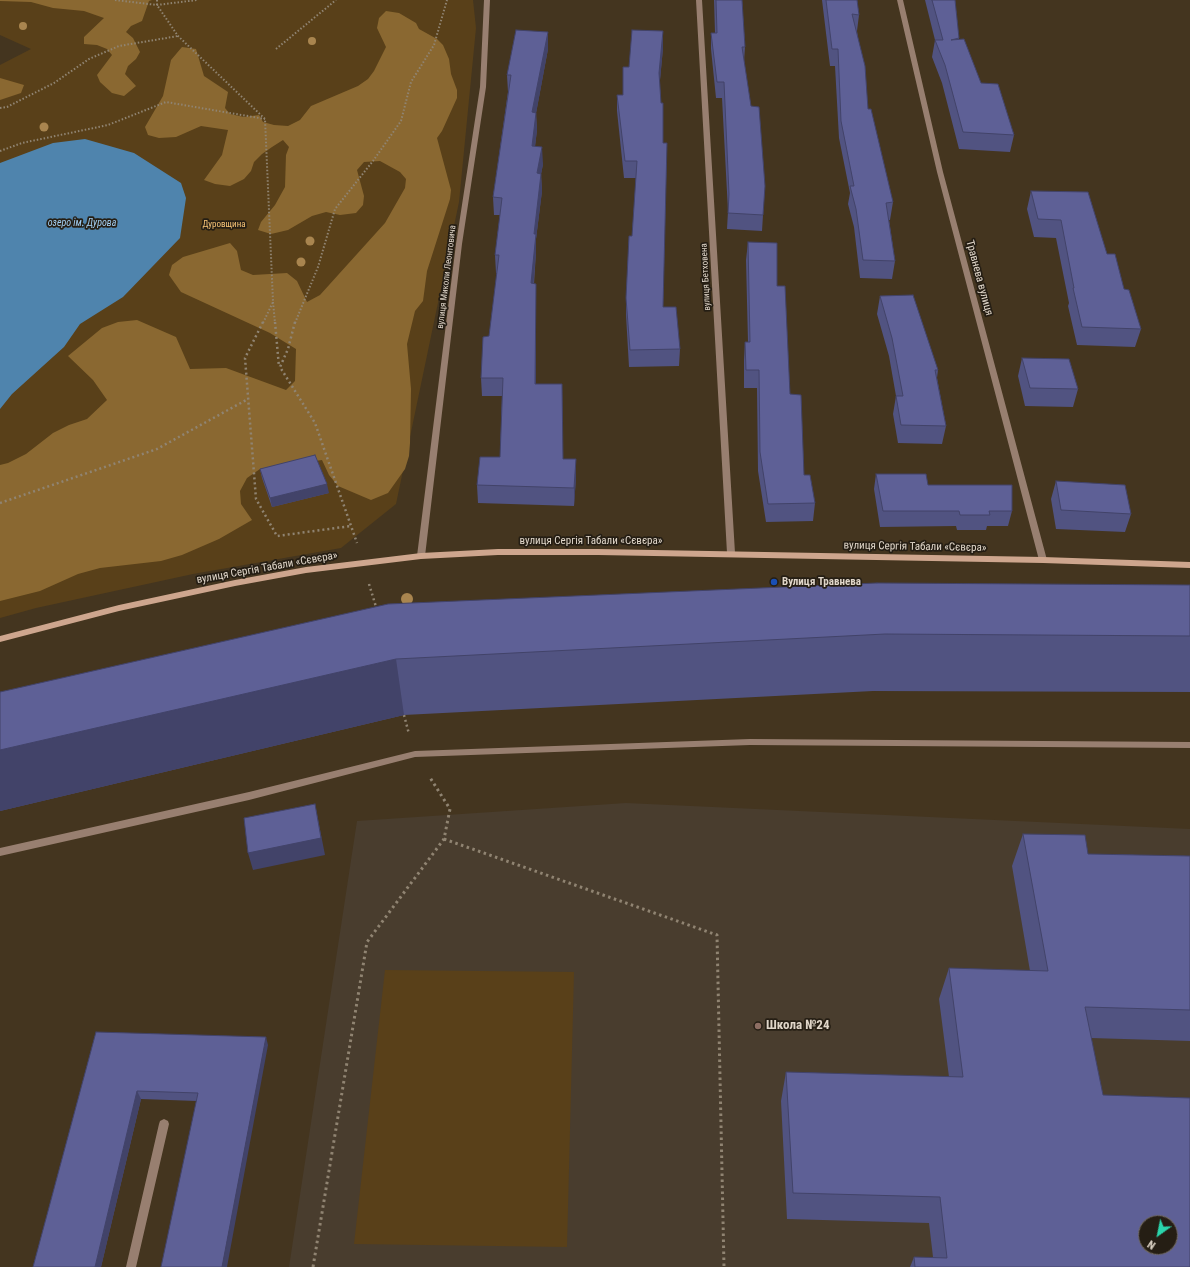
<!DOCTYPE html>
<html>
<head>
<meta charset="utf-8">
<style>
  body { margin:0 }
  #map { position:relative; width:1190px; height:1267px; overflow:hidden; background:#44351f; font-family:"Roboto Condensed",sans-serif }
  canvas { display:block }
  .north { position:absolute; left:1138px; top:1215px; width:40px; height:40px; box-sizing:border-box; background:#251e14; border:1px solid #70685c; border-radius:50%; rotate:213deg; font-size:11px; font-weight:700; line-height:16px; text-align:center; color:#e0d6c9 }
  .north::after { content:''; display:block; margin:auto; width:14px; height:18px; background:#2ad5ac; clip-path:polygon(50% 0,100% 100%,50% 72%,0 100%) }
</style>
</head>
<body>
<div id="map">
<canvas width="1190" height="1267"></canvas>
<div class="north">N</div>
</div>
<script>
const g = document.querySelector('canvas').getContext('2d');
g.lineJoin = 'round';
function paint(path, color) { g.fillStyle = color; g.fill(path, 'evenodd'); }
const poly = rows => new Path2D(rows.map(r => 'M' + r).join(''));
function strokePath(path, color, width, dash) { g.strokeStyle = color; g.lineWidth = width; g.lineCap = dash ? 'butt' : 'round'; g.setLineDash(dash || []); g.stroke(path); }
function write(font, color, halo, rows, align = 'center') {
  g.font = font + ' "Roboto Condensed",sans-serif'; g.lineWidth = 3.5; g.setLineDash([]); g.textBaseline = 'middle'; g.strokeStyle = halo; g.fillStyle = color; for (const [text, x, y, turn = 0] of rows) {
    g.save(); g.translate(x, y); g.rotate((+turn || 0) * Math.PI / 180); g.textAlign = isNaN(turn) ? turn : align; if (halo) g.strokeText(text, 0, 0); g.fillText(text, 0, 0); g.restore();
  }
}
paint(poly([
  [626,803,1190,829,1190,1267,289,1267,357,821],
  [1146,1223,1170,1223,1170,1247,1146,1247]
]), '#493d2e');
paint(poly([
  [0,0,473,0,476,28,459,202,396,504,341,548,193,574,36,608,0,618,0,65,31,49,0,35],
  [385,970,574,972,567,1247,354,1244]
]), '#594019');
paint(poly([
  [0,0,152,0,149,1,142,21,131,26,126,32,133,38,140,52,136,59,128,66,125,74,136,86,124,96,112,93,100,82,97,75,112,55,107,49,97,45,84,44,84,37,104,18,84,11,53,8,31,2,0,1],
  [386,11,399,13,416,23,419,29,437,39,443,45,449,59,451,74,457,90,457,98,442,131,437,138,451,190,450,199,427,271,423,301,415,311,407,344,411,389,410,443,409,456,405,469,388,493,371,500,338,486,329,475,322,460,260,469,247,478,240,491,241,504,252,520,219,539,182,555,161,561,100,568,78,574,40,591,0,601,0,465,8,463,26,454,53,433,69,425,87,419,107,400,93,380,68,356,102,328,118,322,137,320,176,337,190,369,226,368,286,390,295,381,296,349,270,333,181,292,169,275,172,265,183,257,230,243,237,251,241,270,253,275,287,273,297,281,307,302,320,295,385,223,405,188,406,179,400,172,380,161,364,162,357,170,364,196,363,205,356,213,340,215,326,212,312,216,288,230,271,234,258,230,261,222,275,205,285,187,286,155,289,147,283,140,272,147,262,154,254,162,251,171,244,179,230,186,215,184,204,180,222,155,228,130,201,126,176,137,159,138,148,135,145,127,163,96,171,60,182,47,196,49,204,76,228,92,225,108,230,114,244,117,259,115,263,122,274,125,288,126,300,120,311,106,358,86,368,79,374,71,386,47,377,28,379,18],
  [0,78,24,85,21,93,0,100]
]), '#8a6831');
paint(poly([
  [85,139,134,153,181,183,186,198,180,238,123,297,80,324,64,347,12,394,0,409,0,163,53,143]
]), '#4f84ad');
strokePath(poly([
  [115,0,157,5,197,0],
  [157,0,157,5,178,36,265,119,273,302,263,323],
  [276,49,336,0],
  [0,108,7,107,54,83,89,59,119,46,178,36],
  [0,151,22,143,108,125,166,102,265,119],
  [273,302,275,323],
  [295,323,318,267,335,209,373,161,401,121,411,82,434,45,447,0]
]), '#908472', 2, [1.5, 2]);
strokePath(poly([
  [263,322,245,358,256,499,277,536,351,526],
  [275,322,279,367],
  [295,322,288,349,280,367,315,423,357,543],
  [0,503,157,449,248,399],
  [369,584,377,610],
  [404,715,409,734]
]), '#908472', 2.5, [2, 3]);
strokePath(poly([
  [444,839,717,935,724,1267],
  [313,1267,367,942,444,839,450,809,429,776]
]), '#908472', 3, [2.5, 3.5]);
paint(poly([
  [750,739,1190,742,1190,748,750,745,415,757,249,800,0,856,0,848,249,792,415,751,750,739],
  [164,1119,168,1121,169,1124,136,1267,126,1267,159,1124,160,1121,164,1119]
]), '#987f70');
paint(poly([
  [484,0,490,0,486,87,462,244,425,556,421,559,417,556,456,244,480,87,484,0],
  [696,0,702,0,735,553,731,556,727,553,696,0],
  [897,0,903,0,943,172,1047,560,1043,563,1039,560,937,172,897,0]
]), '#987f70');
paint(poly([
  [498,549,598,549,1043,557,1190,562,1190,568,1043,563,598,555,498,555,421,559,306,573,235,586,119,611,0,642,0,636,119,605,235,580,306,567,421,553,498,549]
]), '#cea68e');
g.fillStyle = '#a9854f';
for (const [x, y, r] of [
  [23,26,4],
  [312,41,4],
  [44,127,4.5],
  [310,241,4.5],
  [301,262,4.5],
  [407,599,6]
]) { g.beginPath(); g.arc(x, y, r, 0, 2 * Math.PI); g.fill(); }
paint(poly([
  [714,0,742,0,745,47,744,62,763,215,762,231,727,229,728,211,722,98,716,98,711,49,711,33,715,33],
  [822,0,857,0,859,15,857,31,868,109,893,202,890,220,889,220,895,261,892,279,860,278,854,227,848,204,850,193,839,138,835,66,830,66],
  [925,0,955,0,959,39,981,83,1014,135,1010,152,959,149,942,83,932,57,935,40],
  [663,31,663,48,660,80,663,307,680,349,679,366,629,367,626,315,626,298,632,236,636,178,624,178,617,111,617,95,623,95],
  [548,32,548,49,536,113,537,130,535,146,543,164,541,174,542,191,536,239,536,252,534,284,536,284,536,384,563,459,576,477,574,506,478,503,477,485,500,457,502,396,482,396,481,378,489,336,497,273,496,273,495,255,500,215,494,215,493,197,508,92,507,75],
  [1031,191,1107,254,1124,289,1141,329,1135,347,1077,345,1068,306,1069,303,1056,238,1034,237,1027,209],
  [748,242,777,286,790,394,804,475,815,503,813,521,766,522,758,471,757,388,744,388,744,360,745,342,748,342,746,260],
  [880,296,938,370,937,378,946,426,942,444,898,443,893,414,896,396,889,356,877,314],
  [1022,358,1078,389,1073,407,1025,406,1018,376],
  [260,469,329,493,272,507,262,478],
  [876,474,928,485,1012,511,1008,526,987,526,986,530,957,530,956,526,880,527,874,489],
  [1056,481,1131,514,1125,532,1056,529,1051,499],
  [1190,585,1190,692,873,691,404,715,0,811,0,692],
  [1023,834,1088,854,1190,856,1190,1041,1091,1038,1103,1095,1190,1267,910,1267,914,1257,933,1257,929,1223,787,1219,781,1101,786,1072,949,1077,939,999,949,968,1030,971,1012,866],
  [96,1032,268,1045,197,1101,141,1099,101,1267,33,1267]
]), '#515381');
paint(poly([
  [663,31,663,48,659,90,659,73],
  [548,32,548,49,533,130,532,112],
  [536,113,537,130,533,164,532,146],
  [542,147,543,164,538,191,537,173],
  [541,174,542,191,536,239,536,252,532,301,531,283,534,234],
  [536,284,536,403,535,384],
  [576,459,576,477,574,506,574,488],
  [327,484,329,493,272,507,270,498],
  [396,659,404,715,0,811,0,750],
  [315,804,325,855,253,870,248,853],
  [266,1037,268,1045,227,1267,222,1267],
  [137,1091,141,1099,101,1267,95,1267]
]), '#424369');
const building = poly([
  [716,0,742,0,745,47,742,47,751,106,759,107,765,186,763,215,728,213,729,194,724,82,717,82,711,33,717,33,716,0],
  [826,0,857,0,859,15,852,14,865,66,868,109,871,109,893,202,886,203,895,261,863,260,856,209,850,186,854,186,841,121,838,49,832,49,826,0],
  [932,0,955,0,959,38,951,40,964,39,981,83,998,84,1014,135,963,132,945,65,935,40,943,40,932,0],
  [516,30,548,32,532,112,536,113,532,146,542,147,537,173,541,174,534,234,536,234,531,283,536,284,535,384,562,384,563,459,576,459,574,488,477,485,480,457,500,457,503,378,481,378,483,337,489,336,499,255,495,255,502,198,493,197,511,75,507,75,516,30],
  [632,30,663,31,659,73,661,103,663,103,663,143,667,143,663,307,676,307,680,349,630,350,626,298,629,236,632,236,637,161,625,161,617,95,623,95,623,67,629,67,632,30],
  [1031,191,1088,192,1107,254,1115,254,1124,289,1129,290,1141,329,1082,327,1073,288,1074,288,1061,220,1038,219,1031,191],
  [748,242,777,243,777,286,785,286,790,394,801,395,804,475,810,475,815,503,768,504,760,452,759,370,746,370,745,342,750,342,748,242],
  [913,295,938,370,935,370,946,426,901,425,896,396,903,396,892,338,880,296,913,295],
  [1022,358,1069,359,1078,389,1030,388,1022,358],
  [315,455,327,484,270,498,260,469,315,455],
  [876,474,926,474,928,485,1012,485,1012,511,989,511,990,515,960,515,959,511,883,511,876,474],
  [1056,481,1125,485,1131,514,1061,510,1056,481],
  [877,583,1190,585,1190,636,885,634,396,659,0,750,0,692,388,604,877,583],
  [315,804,321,838,248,853,244,818,315,804],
  [1023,834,1085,835,1088,854,1190,856,1190,1010,1085,1007,1103,1095,1190,1098,1190,1267,915,1267,914,1257,947,1258,940,1197,793,1193,786,1072,963,1077,949,968,1048,971,1023,834],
  [1146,1223,1170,1223,1170,1247,1146,1247,1146,1223],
  [96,1032,266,1037,222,1267,161,1267,198,1093,137,1091,95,1267,33,1267,96,1032]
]);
paint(building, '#5e6096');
strokePath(building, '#424369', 1);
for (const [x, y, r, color] of [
  [774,582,4,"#1a4fb4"],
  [758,1026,4,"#8d6e63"]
]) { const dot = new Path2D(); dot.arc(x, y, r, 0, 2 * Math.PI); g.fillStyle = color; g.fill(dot); strokePath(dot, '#251e14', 1.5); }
write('9px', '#fbc677', '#251e14', [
  ["Дуровщина",224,225]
]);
write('9px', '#e0d6c9', '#251e14', [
  ["вулиця Миколи Леонтовича",447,277,-83],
  ["вулиця Бетховена",706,277,-93]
]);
write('italic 10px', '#a2cef2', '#251e14', [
  ["озеро ім. Дурова",82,223]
]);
write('11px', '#e0d6c9', '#251e14', [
  ["Травнева вулиця",979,278,75],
  ["вулиця Сергія Табали «Сєвєра»",591,541],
  ["вулиця Сергія Табали «Сєвєра»",915,547,1],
  ["вулиця Сергія Табали «Сєвєра»",267,568,-10]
]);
write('bold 11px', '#e0d6c9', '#251e14', [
  ["Вулиця Травнева",782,582]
], 'left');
write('bold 13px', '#e0d6c9', '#251e14', [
  ["Школа №24",766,1026]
], 'left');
</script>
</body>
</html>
